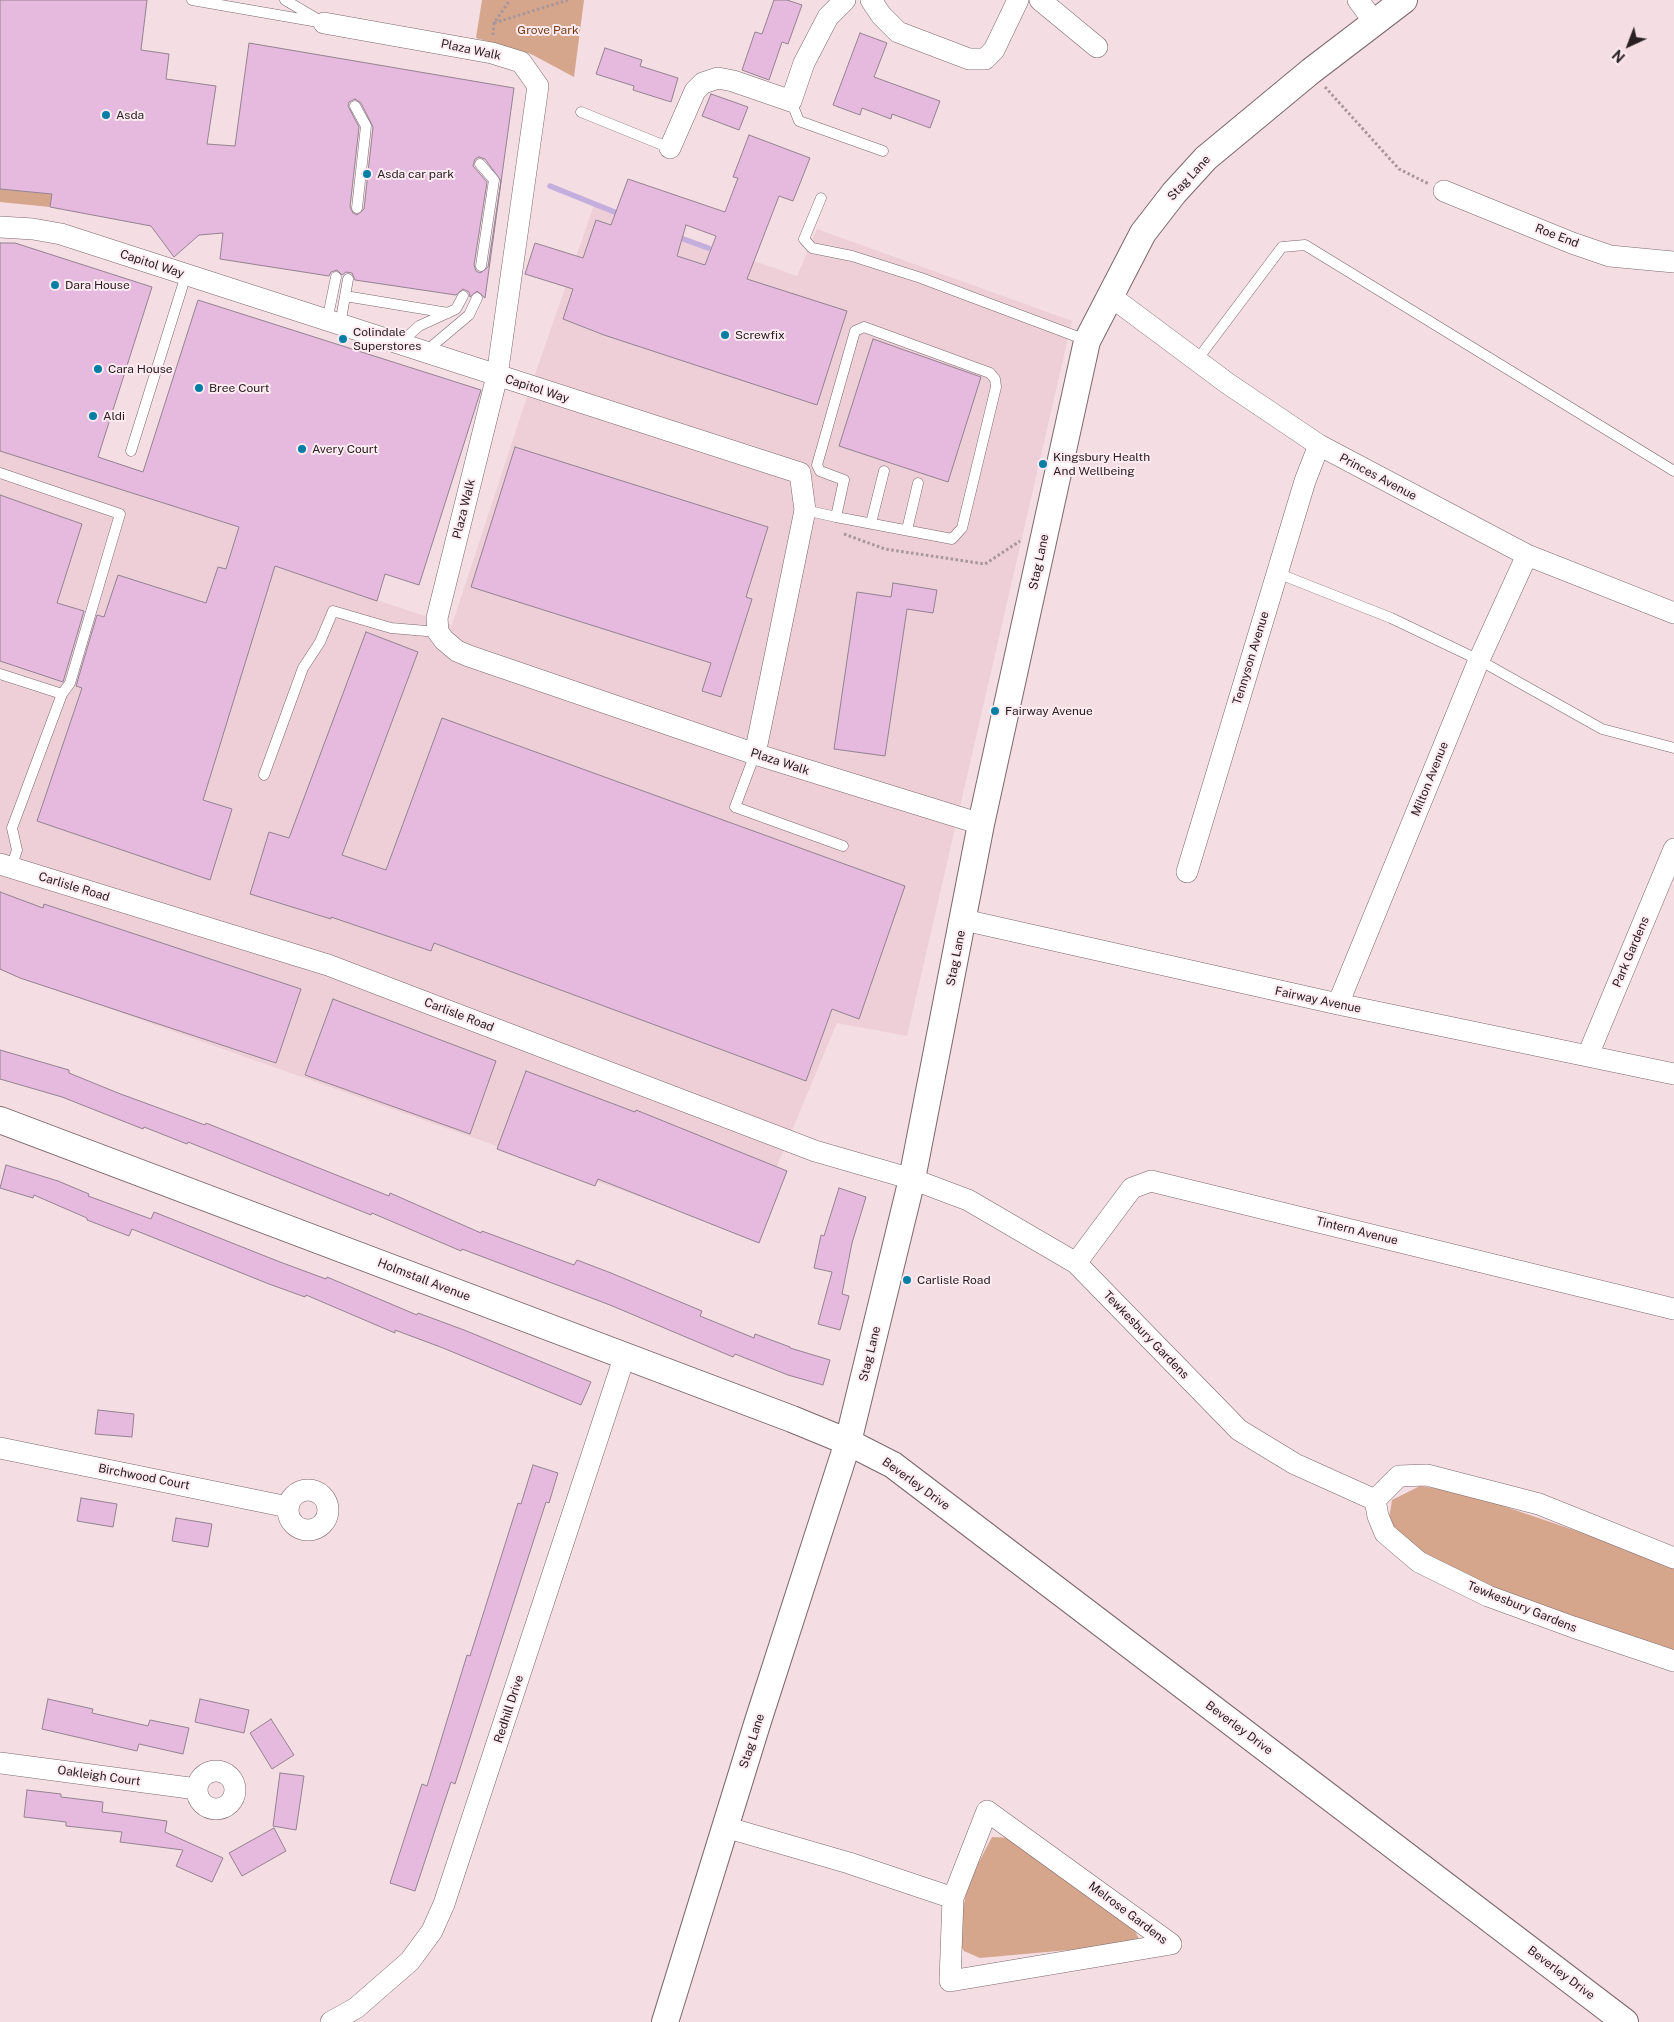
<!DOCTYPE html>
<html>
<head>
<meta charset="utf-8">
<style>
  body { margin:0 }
  #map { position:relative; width:1674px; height:2022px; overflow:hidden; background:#f4dde3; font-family:"Public Sans",sans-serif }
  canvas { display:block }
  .north { position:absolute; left:1604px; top:20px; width:50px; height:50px; -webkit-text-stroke:4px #feebf1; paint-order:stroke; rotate:223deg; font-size:14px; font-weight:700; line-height:20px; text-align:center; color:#282023 }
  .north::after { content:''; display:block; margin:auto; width:18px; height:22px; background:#282023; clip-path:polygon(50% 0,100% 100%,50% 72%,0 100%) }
</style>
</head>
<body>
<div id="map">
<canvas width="1674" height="2022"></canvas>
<div class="north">N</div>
</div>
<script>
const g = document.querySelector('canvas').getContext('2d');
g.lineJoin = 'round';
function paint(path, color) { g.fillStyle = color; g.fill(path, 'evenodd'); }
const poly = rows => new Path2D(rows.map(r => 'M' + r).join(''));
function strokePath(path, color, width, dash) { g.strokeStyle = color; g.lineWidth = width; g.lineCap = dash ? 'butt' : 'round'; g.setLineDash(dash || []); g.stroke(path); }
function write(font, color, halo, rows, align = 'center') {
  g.font = font + ' "Public Sans",sans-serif'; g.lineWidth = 4; g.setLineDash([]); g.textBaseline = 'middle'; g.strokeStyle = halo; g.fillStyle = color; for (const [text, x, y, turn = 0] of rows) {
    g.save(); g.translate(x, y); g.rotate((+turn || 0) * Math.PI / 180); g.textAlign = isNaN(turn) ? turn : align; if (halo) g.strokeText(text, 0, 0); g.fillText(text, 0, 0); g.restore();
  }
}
paint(poly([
  [594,205,797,276,817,229,1072,321,907,1036,837,1023,748,1235,0,970,0,450,239,527,232,552,452,625,524,406]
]), '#eecfd8');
paint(poly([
  [482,0,584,0,574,77,531,54,476,38],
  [0,189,52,194,50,207,0,202],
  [1420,1486,1465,1493,1606,1541,1674,1569,1674,1653,1488,1588,1421,1554,1397,1535,1389,1519,1392,1500],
  [992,1837,1013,1838,1134,1929,1139,1939,1135,1944,980,1958,964,1951,957,1940,968,1883]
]), '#d5a68c');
strokePath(poly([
  [550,186,622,215],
  [675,236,708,248]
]), '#c4aedd', 5.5);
const building = poly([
  [0,0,147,0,141,50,169,54,166,79,216,86,207,144,235,146,249,43,514,88,485,298,477,291,470,297,469,292,463,289,456,295,355,280,352,273,346,272,342,275,337,270,331,272,329,276,220,259,223,233,199,235,174,257,151,226,50,207,52,194,0,189,0,0],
  [355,99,361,103,373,127,364,209,357,215,353,213,350,207,359,127,348,106,349,102,355,99],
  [479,157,485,159,501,181,488,267,480,273,476,271,474,265,487,182,473,166,475,159,479,157],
  [774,0,787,0,802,5,788,44,782,42,769,80,742,70,755,32,762,34,774,0],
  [860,33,887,43,874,77,940,101,930,128,892,114,891,119,862,108,860,115,833,105,860,33],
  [605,48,642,60,640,66,678,78,671,102,633,90,634,86,596,74,605,48],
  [711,94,748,107,739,130,702,116,711,94],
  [749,135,810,158,793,201,779,196,747,279,847,311,817,405,604,335,563,319,573,289,525,274,535,243,583,258,596,220,611,225,628,179,725,212,738,178,733,177,749,135],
  [686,225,716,236,705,265,677,256,686,225],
  [0,243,15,243,152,287,98,457,143,472,198,300,481,390,419,585,385,574,377,601,275,566,203,800,232,809,210,880,37,821,82,688,76,686,97,615,104,617,118,575,206,603,218,567,226,569,239,527,0,451,0,243],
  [873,339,981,377,948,482,839,446,873,339],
  [515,447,768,527,746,597,752,599,721,697,702,691,711,663,471,587,515,447],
  [0,495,82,524,57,603,84,611,63,682,0,661,0,495],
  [893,583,937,590,933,613,907,609,885,756,834,749,857,592,891,597,893,583],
  [366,632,418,652,342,855,386,870,442,718,905,886,859,1019,832,1009,806,1081,434,943,431,951,331,917,331,919,250,894,269,832,289,838,366,632],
  [0,892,43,908,44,904,301,989,276,1063,20,978,0,969,0,892],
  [333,999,496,1061,470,1134,305,1075,333,999],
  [0,1050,69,1070,69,1073,118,1093,205,1125,206,1123,389,1196,390,1193,481,1233,482,1231,574,1265,577,1260,611,1273,702,1311,700,1316,754,1338,755,1334,790,1347,790,1348,830,1360,823,1385,788,1375,735,1354,733,1357,610,1305,462,1249,461,1251,372,1213,371,1215,188,1142,187,1144,144,1127,143,1129,62,1097,0,1079,0,1050],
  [526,1071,635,1112,636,1110,787,1171,759,1243,598,1179,595,1186,497,1149,526,1071],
  [6,1165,58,1181,89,1194,88,1196,151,1219,154,1212,280,1262,326,1279,327,1277,417,1315,418,1313,464,1330,591,1382,581,1405,443,1348,395,1330,395,1333,306,1295,305,1297,269,1284,132,1229,129,1236,87,1220,87,1218,34,1195,33,1198,0,1188,6,1165],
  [839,1188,866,1197,852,1243,842,1294,849,1296,840,1330,818,1324,832,1272,814,1268,821,1235,824,1236,839,1188],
  [98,1410,134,1414,132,1437,95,1434,98,1410],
  [533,1465,558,1473,549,1503,546,1502,455,1784,451,1782,415,1891,390,1883,422,1784,427,1786,467,1655,470,1656,518,1503,521,1504,533,1465],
  [81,1498,117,1504,113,1527,77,1521,81,1498],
  [176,1518,212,1524,208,1547,172,1541,176,1518],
  [48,1699,93,1709,92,1713,148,1726,150,1720,189,1728,183,1754,139,1744,137,1751,42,1729,48,1699],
  [200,1699,249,1710,244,1733,195,1722,200,1699],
  [271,1719,294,1755,272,1769,250,1733,271,1719],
  [280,1773,304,1776,296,1830,273,1826,280,1773],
  [27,1790,61,1794,61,1797,103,1802,102,1812,167,1821,165,1832,223,1858,212,1882,176,1866,183,1850,120,1842,122,1832,66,1826,66,1822,24,1817,27,1790],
  [274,1828,286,1851,242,1876,229,1853,274,1828]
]);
paint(building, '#e6b9de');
strokePath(building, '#938390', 1);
const service = poly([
  [192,0,324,23],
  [285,0,319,20],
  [791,101,799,121,883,151],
  [355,106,366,126,357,208],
  [581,112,670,148],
  [480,164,494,180,481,266],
  [821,198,804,239,812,248,852,256,921,278,1086,340],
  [345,296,448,313],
  [327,321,336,277],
  [340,325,348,279],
  [864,327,990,373,995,379,996,387,962,528,952,539,836,517,844,480,820,471,817,465,855,331,864,327],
  [399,344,419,326,456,309,463,296],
  [425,352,469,315,477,298],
  [1197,360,1282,247,1305,245,1674,471],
  [131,451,186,275],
  [0,473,120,514,70,683,62,694,12,828,17,850,11,868],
  [805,510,836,517],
  [871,523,884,471],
  [907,530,918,483],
  [1277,573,1391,618,1479,660,1602,729,1674,748],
  [0,674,62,694],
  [755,754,735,807,843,846],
  [264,775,303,668,320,642,333,611,391,628,438,632]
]);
const minor = poly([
  [871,0,881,15,898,32,969,59,985,59,994,50,1018,0],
  [1040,0,1097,47],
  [1358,0,1375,23],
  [324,23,492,53,521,62,538,86,497,376,437,618,438,632,444,640,457,651,469,656,755,754,981,824],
  [670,148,695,91,703,83,718,78,733,81,791,101,804,63,828,17,845,0],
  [1444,191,1572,243,1610,256,1674,262],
  [0,227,33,229,61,234,800,473,805,510,803,520,755,754],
  [1109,295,1227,383,1319,445,1527,555,1674,613],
  [0,864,328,965,815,1151,912,1179,968,1200,1076,1263,1239,1430,1295,1464,1375,1500],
  [1187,872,1305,481,1319,445],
  [964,920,1338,1004,1674,1074],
  [1338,1004,1479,660,1527,555],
  [1588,1055,1674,849],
  [1076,1263,1132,1188,1151,1181,1674,1309],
  [0,1448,288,1507],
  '288 1510a20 20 0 1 1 40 0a20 20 0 1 1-40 0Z',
  [1375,1500,1378,1516,1385,1533,1419,1562,1488,1596,1573,1627,1674,1661],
  [1375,1500,1399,1476,1427,1475,1539,1504,1674,1558],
  [0,1763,197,1789],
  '197 1790a19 19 0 1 1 38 0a19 19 0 1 1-38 0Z',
  [725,1827,849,1863,953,1898,987,1811,1171,1944,950,1981,953,1898],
  [331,2022,356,2008,410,1961,432,1931,444,1904,625,1355]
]);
const tertiary = poly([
  [0,1120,792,1419,848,1442,893,1465,1625,2022],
  [665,2022,758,1721,848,1442,912,1179,981,824,1087,341,1143,233,1174,193,1206,158,1311,71,1404,0]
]);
strokePath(service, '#7c686e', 11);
strokePath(minor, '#7c686e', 22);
strokePath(tertiary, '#7c686e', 28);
strokePath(poly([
  [494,23,568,0],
  [493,35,494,23,510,0],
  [1325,87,1399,169,1429,184],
  [844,534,885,549,985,564,1020,541]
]), '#a7969b', 3, [2.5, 2.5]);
strokePath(service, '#fff', 10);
strokePath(minor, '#fff', 21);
strokePath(tertiary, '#fff', 26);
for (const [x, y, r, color] of [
  [106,115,5,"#007ea4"],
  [367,174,5,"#007ea4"],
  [55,285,5,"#007ea4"],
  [725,335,5,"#007ea4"],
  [343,339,5,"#007ea4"],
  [98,369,5,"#007ea4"],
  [199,388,5,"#007ea4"],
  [93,416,5,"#007ea4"],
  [302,449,5,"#007ea4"],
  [1043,464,5,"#007ea4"],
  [995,711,5,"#007ea4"],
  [907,1280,5,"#007ea4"]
]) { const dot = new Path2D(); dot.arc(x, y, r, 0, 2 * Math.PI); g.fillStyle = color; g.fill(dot); strokePath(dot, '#feebf1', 2); }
write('12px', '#773a10', '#feebf1', [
  ["Grove Park",548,30]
]);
write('12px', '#282023', '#feebf1', [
  ["Plaza Walk",471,50,12],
  ["Stag Lane",1189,178,-47],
  ["Roe End",1557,236,21],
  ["Capitol Way",152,264,18],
  ["Capitol Way",537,389,18],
  ["Princes Avenue",1378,477,28],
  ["Plaza Walk",464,509,-76],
  ["Stag Lane",1039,562,-78],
  ["Tennyson Avenue",1251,658,-73],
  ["Plaza Walk",780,762,18],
  ["Milton Avenue",1430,779,-68],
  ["Carlisle Road",74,887,17],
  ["Park Gardens",1631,952,-67],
  ["Stag Lane",956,958,-79],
  ["Fairway Avenue",1318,1000,12],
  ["Carlisle Road",459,1015,21],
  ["Tintern Avenue",1357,1231,14],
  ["Holmstall Avenue",424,1280,21],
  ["Tewkesbury Gardens",1146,1335,46],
  ["Stag Lane",870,1354,-76],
  ["Birchwood Court",144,1477,11],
  ["Beverley Drive",916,1484,36],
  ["Tewkesbury Gardens",1522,1607,22],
  ["Redhill Drive",509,1709,-72],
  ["Beverley Drive",1239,1728,37],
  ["Stag Lane",752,1741,-72],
  ["Oakleigh Court",99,1776,8],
  ["Melrose Gardens",1128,1913,37],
  ["Beverley Drive",1561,1973,37]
]);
write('12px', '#282023', '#feebf1', [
  ["Asda",116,115],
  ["Asda car park",377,174],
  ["Dara House",65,285],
  ["Colindale",353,332],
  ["Superstores",353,346],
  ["Screwfix",735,335],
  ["Cara House",108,369],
  ["Bree Court",209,388],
  ["Aldi",103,416],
  ["Avery Court",312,449],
  ["Kingsbury Health",1053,457],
  ["And Wellbeing",1053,471],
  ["Fairway Avenue",1005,711],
  ["Carlisle Road",917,1280]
], 'left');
</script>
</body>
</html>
